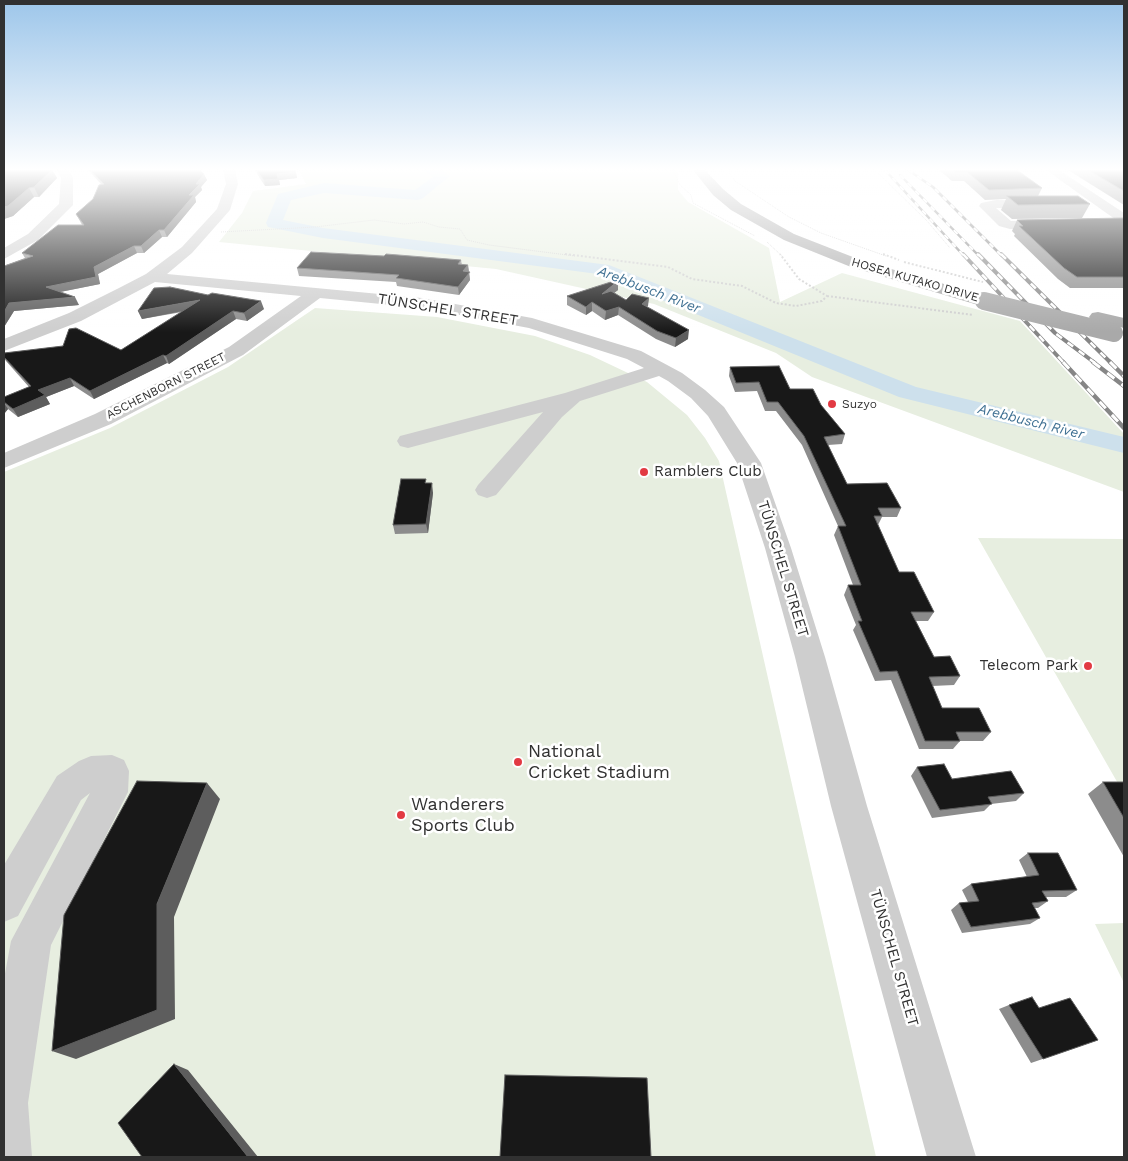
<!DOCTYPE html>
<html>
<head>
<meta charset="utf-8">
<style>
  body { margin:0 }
  #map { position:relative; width:1128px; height:1161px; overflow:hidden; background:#fff; font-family:"Work Sans",sans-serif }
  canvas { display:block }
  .frame { position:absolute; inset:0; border:5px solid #313131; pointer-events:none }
</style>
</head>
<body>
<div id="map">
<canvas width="1128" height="1161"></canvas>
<div class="frame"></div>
</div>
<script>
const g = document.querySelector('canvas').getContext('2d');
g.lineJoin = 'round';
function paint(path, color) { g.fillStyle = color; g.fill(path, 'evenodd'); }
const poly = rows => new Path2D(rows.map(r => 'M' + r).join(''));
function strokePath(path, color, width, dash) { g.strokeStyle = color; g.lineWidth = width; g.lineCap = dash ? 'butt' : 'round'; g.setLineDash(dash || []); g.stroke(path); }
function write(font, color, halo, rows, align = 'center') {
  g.font = font + ' "Work Sans",sans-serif'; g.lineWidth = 5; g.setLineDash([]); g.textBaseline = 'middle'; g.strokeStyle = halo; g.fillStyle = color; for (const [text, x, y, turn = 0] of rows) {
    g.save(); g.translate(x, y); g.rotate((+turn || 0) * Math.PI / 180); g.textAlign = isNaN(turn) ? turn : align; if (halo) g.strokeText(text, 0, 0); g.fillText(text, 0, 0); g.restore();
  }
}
paint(poly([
  [299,170,678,170,678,190,688,202,769,248,780,302,842,273,1020,321,1124,434,1124,492,812,377,776,353,654,304,496,269,219,242,242,213,253,191,306,184],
  [315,308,437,317,535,336,590,355,647,382,687,415,705,438,719,461,876,1157,4,1157,4,472,110,428,228,367],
  [978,538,1124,539,1124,794],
  [1124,923,1124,983,1095,924]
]), '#e7eee0');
paint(poly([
  [423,170,441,170,450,176,423,198,418,200,324,193,291,200,283,220,323,228,609,265,916,387,1124,437,1124,453,899,397,598,274,323,238,268,227,266,223,278,194,324,183,415,190,433,177,423,170]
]), '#cde0ec');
strokePath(poly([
  [673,170,680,185,691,195,693,203,755,236],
  [727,170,735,181,789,217,821,233,886,256],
  [875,170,927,221,950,248],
  [221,232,315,227,374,220,404,224,423,222,439,227,460,229,467,240,489,245,575,256],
  [767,242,782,256]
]), '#cecece', 1, [1, 1]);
strokePath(poly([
  [565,254,668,267,692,279,742,286,776,303,796,306,822,301,827,296,799,279,780,254],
  [883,254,899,260],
  [827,296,973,315]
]), '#cecece', 2, [2, 2]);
paint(poly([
  [57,170,69,170,73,178,73,205,38,240,4,259,4,248,28,234,59,204,61,178,57,170],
  [223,170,235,170,238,184,230,210,192,253,167,274,422,298,532,318,641,351,682,373,705,390,724,407,761,463,791,548,825,657,867,806,976,1157,927,1157,831,806,795,657,765,548,737,463,708,416,691,398,668,381,659,376,580,401,562,417,496,495,487,498,478,495,475,490,478,485,543,412,408,448,400,446,397,441,400,436,565,393,644,368,627,359,529,328,422,308,320,298,243,355,111,424,4,468,4,453,95,414,229,347,301,296,155,282,81,321,4,351,4,339,69,313,119,288,146,274,182,247,217,209,226,184,223,170],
  [1046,170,1059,170,1124,213,1124,223,1119,222,1046,170],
  [996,200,1047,201,1049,204,1047,207,1042,208,996,208,1011,221,1053,221,1060,225,1053,229,1010,229,999,226,979,206,981,203,996,200],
  [112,755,124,760,129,771,128,792,51,945,28,1103,32,1157,4,1157,4,979,11,941,90,793,81,800,18,916,4,922,4,865,57,776,79,761,91,756,112,755]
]), '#cecece');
paint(poly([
  [693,170,705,170,723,189,741,204,794,234,863,261,990,297,993,301,990,305,978,305,851,267,784,240,731,210,713,195,693,170],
  [1098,312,1124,318,1124,328,1092,321,1089,317,1092,313,1098,312]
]), '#a9a9a9');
const railFar2 = poly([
  [885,170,964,256],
  [908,170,933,187,1002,256],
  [900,175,979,256]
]);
const railFar1 = poly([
  [963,254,1064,363],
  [978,254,1055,333,1095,363],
  [1001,254,1111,363]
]);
const rail = poly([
  [1063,362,1124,428],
  [1093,362,1124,386],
  [1110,362,1124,376]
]);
strokePath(railFar2, '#868686', 2.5);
strokePath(railFar1, '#868686', 4);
strokePath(rail, '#868686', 4.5);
strokePath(railFar2, '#fff', 2, [5.5]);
strokePath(railFar1, '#fff', 2.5, [7]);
strokePath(rail, '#fff', 3, [9]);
strokePath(poly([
  [904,262,983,282]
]), '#cecece', 2, [2, 2]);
strokePath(poly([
  [984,301,1114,333]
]), '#a9a9a9', 18);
paint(poly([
  [4,170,52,170,57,178,39,197,34,197,13,216,4,219],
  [88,170,200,170,207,180,201,187,202,190,195,197,196,202,167,237,162,237,144,253,137,253,98,274,100,284,60,292,79,305,14,311,4,327,4,266,25,258,22,253,82,225,76,214,93,199,101,184],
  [256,170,295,170,297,178,279,180,280,185,265,186,257,174],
  [939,170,1017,170,1042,188,1038,196,1090,204,1082,218,1012,219,1001,210,1006,199,985,200,964,181,952,181],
  [1068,170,1124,170,1124,205],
  [1124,218,1124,288,1070,288,1058,279,1014,236,1015,234,1012,231,1017,220],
  [461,260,462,265,468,265,470,280,459,295,397,286,396,282,299,276,297,268],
  [618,281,618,290,614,293,626,300,649,298,647,307,688,339,675,347,656,339,618,315,605,320,592,311,586,315,567,305,567,296],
  [264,309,247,321,236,319,169,364,167,363,94,399,74,386,46,397,50,404,18,417,8,409,4,414,4,397,29,387,6,361,4,358,4,353,121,350,182,312,142,319,138,311],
  [730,367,790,389,821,405,845,434,842,444,828,445,847,484,901,508,897,517,882,517,878,525,899,572,934,612,928,621,916,621,934,657,960,676,954,685,932,686,942,708,991,732,983,741,960,741,953,749,919,749,891,680,875,681,853,630,856,625,844,595,848,585,853,585,834,535,838,526,802,445,776,411,765,411,757,391,735,392,729,376],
  [426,483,433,493,428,533,395,534,393,525],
  [917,767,952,779,1024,793,1016,801,991,804,984,811,932,818,911,776],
  [1103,782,1124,782,1124,857,1088,794],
  [1028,853,1077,890,1066,897,1046,897,1048,901,1038,908,1034,908,1040,918,1030,924,962,933,951,910,959,903,968,902,962,890,971,884,1027,877,1019,860],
  [1009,1005,1039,1008,1098,1040,1031,1063,999,1009]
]), '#8c8c8c');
paint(poly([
  [52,170,57,178,39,197,34,187],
  [296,172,297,178,279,180,280,185,265,186,264,180,277,174],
  [204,174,207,180,201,187,202,190,195,197,196,202,167,237,164,230,189,195,196,184],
  [29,188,34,197,13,216,4,219,4,207],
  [159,230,162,237,144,253,141,246],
  [134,246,137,253,98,274,100,284,50,294,46,287,94,267],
  [468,265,470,280,459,295,458,287,463,271],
  [618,281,618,290,602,302,602,294],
  [75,297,79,305,14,311,4,327,4,312,9,303],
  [649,298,648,306,642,312,642,304],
  [200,300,203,307,142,319,138,311],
  [261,301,264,309,247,321,244,313],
  [592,302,592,311,586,315,586,307],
  [619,307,618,315,605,320,606,311],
  [233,311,236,319,169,364,166,356],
  [689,330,688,339,675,347,676,338],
  [163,355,167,363,94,399,90,391],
  [70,378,74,386,46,397,50,404,18,417,13,409,38,390],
  [4,403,8,409,4,414],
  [432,483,433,493,428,533,426,524],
  [207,783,220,799,174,917,175,1019,76,1059,52,1051,157,904],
  [174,1064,188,1070,258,1157,248,1157]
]), '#5d5d5d');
const building = poly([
  [4,170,52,170,34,187,29,188,8,206,4,207,4,170],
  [90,170,200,170,204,174,196,184,200,184,189,195,194,195,164,230,159,230,141,246,134,246,94,267,96,277,46,287,75,297,9,303,4,312,4,266,33,256,22,253,58,225,84,225,76,214,93,199,99,185,104,184,90,170],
  [256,170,295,170,296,172,277,174,278,179,264,180,256,170],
  [953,170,1017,170,1042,188,989,190,967,172,955,172,953,170],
  [1088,170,1124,170,1124,191,1088,170],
  [1007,196,1078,196,1090,204,1018,205,1007,196],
  [1124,218,1124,277,1077,277,1064,268,1019,226,1023,226,1017,220,1124,218],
  [311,252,384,256,386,254,461,260,458,264,468,265,463,271,470,272,458,287,396,278,399,275,297,268,311,252],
  [617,280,618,281,602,294,611,291,626,300,632,294,649,298,642,304,689,330,676,338,657,331,619,307,606,311,592,302,586,307,567,296,617,280],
  [170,287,208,295,212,293,261,301,244,313,233,311,166,356,163,355,90,391,70,378,38,390,45,395,13,409,4,402,4,397,31,386,4,357,4,353,63,346,69,329,76,328,121,350,200,300,138,311,154,288,170,287],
  [779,366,790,389,813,389,821,405,845,434,824,437,847,484,887,483,901,508,878,508,882,516,874,516,899,572,914,572,934,612,911,612,934,657,950,656,960,676,929,677,942,708,979,708,991,732,956,732,960,741,925,741,897,671,880,672,858,621,862,621,848,585,861,585,838,526,846,526,804,436,778,402,767,402,759,382,736,383,730,367,779,366],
  [401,479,426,479,425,483,432,483,426,524,393,525,401,479],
  [944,764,952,779,1011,771,1024,793,988,797,992,804,940,810,917,767,944,764],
  [137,781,207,783,157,904,157,1010,52,1051,64,915,137,781],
  [1103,782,1124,782,1124,818,1103,782],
  [1028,853,1058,853,1077,890,1042,891,1048,901,1032,903,1040,918,971,927,959,903,979,901,971,884,1039,875,1028,853],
  [1032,997,1039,1008,1070,998,1098,1040,1043,1059,1009,1005,1032,997],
  [174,1064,248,1157,142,1157,118,1123,174,1064],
  [505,1075,647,1078,651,1157,500,1157,505,1075]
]);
paint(building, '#181818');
strokePath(building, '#5d5d5d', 1);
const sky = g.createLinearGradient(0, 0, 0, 332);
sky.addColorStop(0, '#9dc6ea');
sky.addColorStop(0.51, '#fff');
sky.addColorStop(1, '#ffffff00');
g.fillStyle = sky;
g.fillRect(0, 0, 1128, 332);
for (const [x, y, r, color] of [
  [832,404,5,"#e23a43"],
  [644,472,5,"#e23a43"],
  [1088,666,5,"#e23a43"],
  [518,762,5,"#e23a43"],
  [401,815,5,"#e23a43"]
]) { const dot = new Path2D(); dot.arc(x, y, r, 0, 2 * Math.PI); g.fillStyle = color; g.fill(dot); strokePath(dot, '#fff', 2); }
write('12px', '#313131', '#fff', [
  ["HOSEA KUTAKO DRIVE",915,280,16],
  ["ASCHENBORN STREET",166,386,-27]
]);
write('12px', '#313131', '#fff', [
  ["Suzyo",842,404]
], 'left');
write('italic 14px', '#407193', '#fff', [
  ["Arebbusch River",649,290,21],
  ["Arebbusch River",1031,422,14]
]);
write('15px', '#313131', '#fff', [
  ["TÜNSCHEL STREET",448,310,9],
  ["TÜNSCHEL STREET",783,569,73],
  ["TÜNSCHEL STREET",894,958,74]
]);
write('15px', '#313131', '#fff', [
  ["Ramblers Club",654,472],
  ["Telecom Park",1078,666,"right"]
], 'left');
write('18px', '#313131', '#fff', [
  ["National",528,752],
  ["Cricket Stadium",528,773],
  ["Wanderers",411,805],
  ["Sports Club",411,826]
], 'left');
</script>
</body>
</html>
